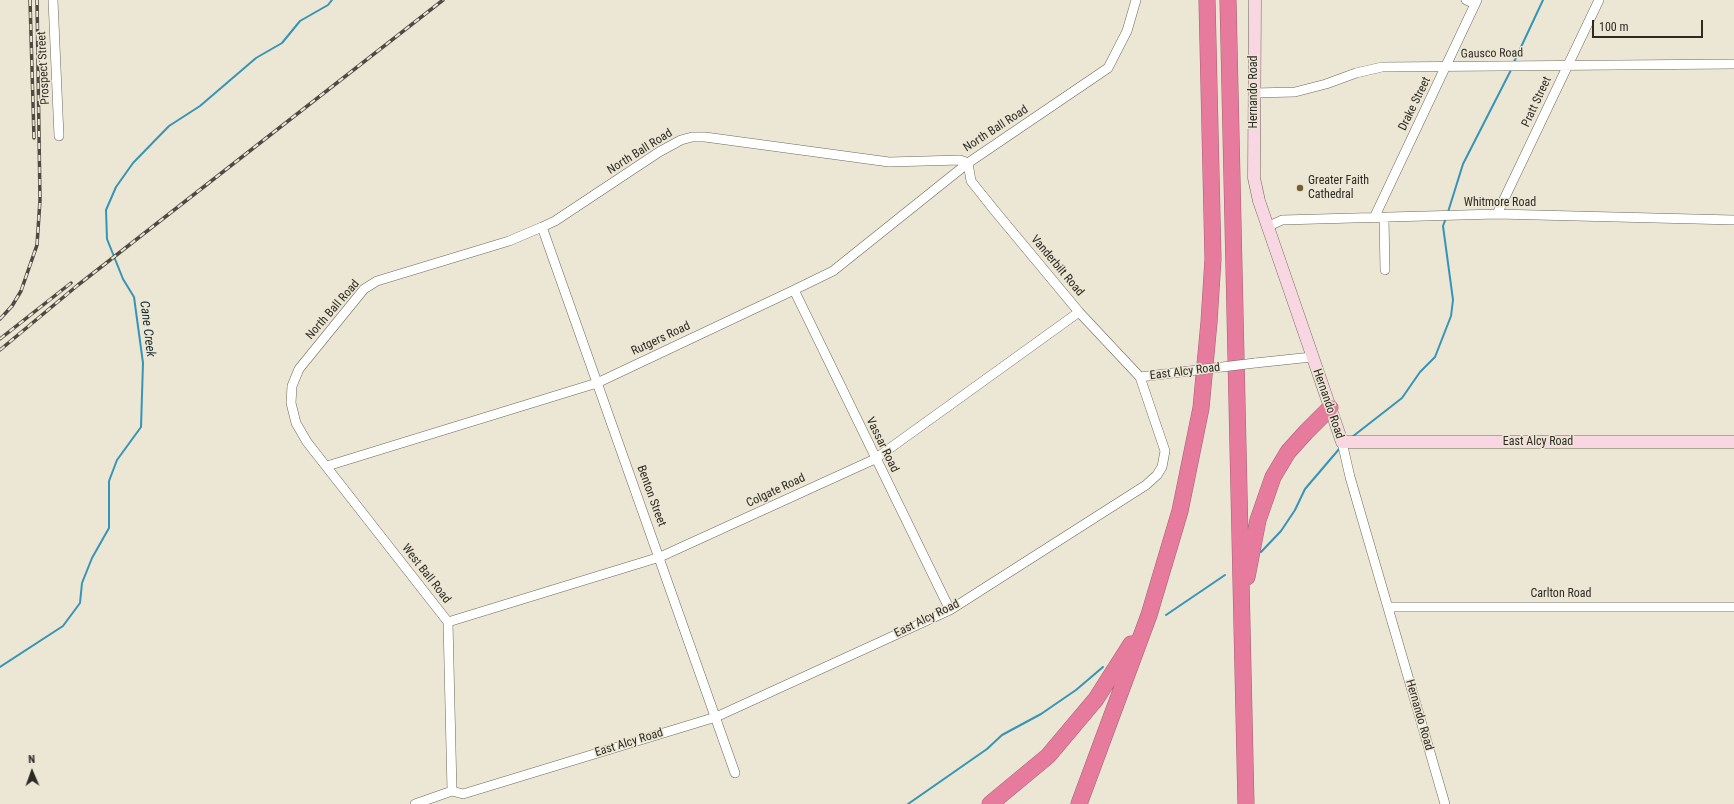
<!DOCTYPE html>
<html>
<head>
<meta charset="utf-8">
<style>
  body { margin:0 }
  #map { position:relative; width:1734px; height:804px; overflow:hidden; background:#ece6d4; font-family:"Roboto Condensed",sans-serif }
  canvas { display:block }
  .north { position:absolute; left:12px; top:752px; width:40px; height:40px; -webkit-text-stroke:3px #ece6d4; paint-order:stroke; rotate:358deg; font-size:11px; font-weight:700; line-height:16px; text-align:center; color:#2d2a24 }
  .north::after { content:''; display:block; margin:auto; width:14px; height:18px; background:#2d2a24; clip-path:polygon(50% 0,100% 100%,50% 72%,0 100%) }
  .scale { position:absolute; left:1592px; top:20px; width:111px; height:18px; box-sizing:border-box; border:2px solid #2d2a24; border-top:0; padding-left:5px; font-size:12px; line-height:14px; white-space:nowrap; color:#2d2a24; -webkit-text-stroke:3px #ece6d4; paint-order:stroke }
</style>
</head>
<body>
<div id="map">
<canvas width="1734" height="804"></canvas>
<div class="north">N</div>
<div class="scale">100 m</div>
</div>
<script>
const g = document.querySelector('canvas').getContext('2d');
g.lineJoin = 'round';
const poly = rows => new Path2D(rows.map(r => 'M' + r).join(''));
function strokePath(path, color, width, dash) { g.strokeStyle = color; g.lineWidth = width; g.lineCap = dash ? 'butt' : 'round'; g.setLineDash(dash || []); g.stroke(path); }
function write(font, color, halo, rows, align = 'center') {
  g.font = font + ' "Roboto Condensed",sans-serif'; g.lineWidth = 3; g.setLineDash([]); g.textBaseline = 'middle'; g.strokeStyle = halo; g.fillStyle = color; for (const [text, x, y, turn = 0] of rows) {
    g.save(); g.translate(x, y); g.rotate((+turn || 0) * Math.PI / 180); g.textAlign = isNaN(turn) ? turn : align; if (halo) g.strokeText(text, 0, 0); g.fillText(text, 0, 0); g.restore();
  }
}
strokePath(poly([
  [1514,62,1543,0],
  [1448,212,1463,164,1512,68],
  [1352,437,1402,398,1420,372,1435,357,1451,316,1453,300,1443,226,1446,218],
  [1261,552,1281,531,1295,510,1305,489,1340,448],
  [1166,615,1225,575],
  [0,667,63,626,80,603,82,583,92,558,109,528,109,481,117,460,141,427,143,363,134,297,123,279,107,239,106,210,116,187,133,163,169,126,200,106,256,58,282,43,300,21,328,5,332,0],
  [908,804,987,749,1002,735,1041,714,1076,690,1103,667]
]), '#3695b7', 2);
const street = poly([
  [53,0,59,136],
  [1466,0,1475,4],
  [1254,93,1295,92,1326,84,1356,73,1382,67,1734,64],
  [1497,214,1599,0],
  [1374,218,1477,0],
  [1384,218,1385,270],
  [542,227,735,773],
  [1267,227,1282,220,1497,214,1734,220],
  [794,290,950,610],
  [1255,363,1312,357],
  [1140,377,1189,371],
  [1342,442,1350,477,1445,804],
  [327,466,597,383,794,290,833,271,968,163],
  [1388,607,1734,607],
  [448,622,660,557,875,459,1079,312],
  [452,791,448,622,307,442,296,423,291,403,292,386,299,369,364,289,377,281,509,241,542,227,555,221,659,152,681,140,692,137,705,137,889,162,960,160,968,163,1108,68,1127,31,1136,0],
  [415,804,452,791,463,794,716,717,950,610,1146,485,1157,475,1162,467,1165,451,1140,377,1079,312,995,211,971,181,968,163]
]);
const secondary = poly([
  [1255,0,1254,178,1259,201,1342,442,1734,442]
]);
const highway = poly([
  [1228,0,1246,804],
  [1247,577,1258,520,1273,477,1288,452,1306,432,1330,408],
  [990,804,1048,756,1096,699,1131,644],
  [1079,804,1149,615,1180,511,1201,408,1209,322,1213,259,1207,0]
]);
strokePath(street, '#6e6959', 10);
strokePath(secondary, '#6e6959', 13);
strokePath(highway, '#a55f73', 17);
strokePath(street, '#fff', 9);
strokePath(secondary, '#f8d7e2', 12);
strokePath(highway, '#e67b9d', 16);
const rail = poly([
  [30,0,34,138],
  [0,319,12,306,21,291,37,245,40,200,37,0],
  [0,339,71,283],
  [0,350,78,285,443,0]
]);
strokePath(rail, '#4e4a42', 3.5);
strokePath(rail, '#ece6d4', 2, [6]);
const streetBridge = poly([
  [1189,371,1255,363]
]);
strokePath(streetBridge, '#6e6959', 10, []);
strokePath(streetBridge, '#fff', 9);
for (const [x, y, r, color] of [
  [1300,188,4,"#755e2e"]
]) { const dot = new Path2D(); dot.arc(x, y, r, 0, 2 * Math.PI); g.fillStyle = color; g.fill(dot); strokePath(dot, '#ece6d4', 1.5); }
write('12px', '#2d2a24', '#ece6d4', [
  ["Gausco Road",1492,54,-1],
  ["Prospect Street",44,68,-93],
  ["Hernando Road",1254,92,-90],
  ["Pratt Street",1537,102,-65],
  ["Drake Street",1415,104,-64],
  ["North Ball Road",996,129,-33],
  ["North Ball Road",640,152,-32],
  ["Whitmore Road",1500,203],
  ["Vanderbilt Road",1057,266,50],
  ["North Ball Road",333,310,-49],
  ["Rutgers Road",661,339,-25],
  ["East Alcy Road",1185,372,-7],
  ["Hernando Road",1328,404,71],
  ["East Alcy Road",1538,442],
  ["Vassar Road",882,445,64],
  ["Colgate Road",776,491,-25],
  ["Benton Street",651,496,70],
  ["West Ball Road",426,574,52],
  ["Carlton Road",1561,594],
  ["East Alcy Road",927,619,-26],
  ["Hernando Road",1419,715,74],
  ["East Alcy Road",629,743,-17]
]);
write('12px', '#2d2a24', '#ece6d4', [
  ["Greater Faith",1308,181],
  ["Cathedral",1308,195]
], 'left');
write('italic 13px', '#172c35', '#ece6d4', [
  ["Cane Creek",147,329,83]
]);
</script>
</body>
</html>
